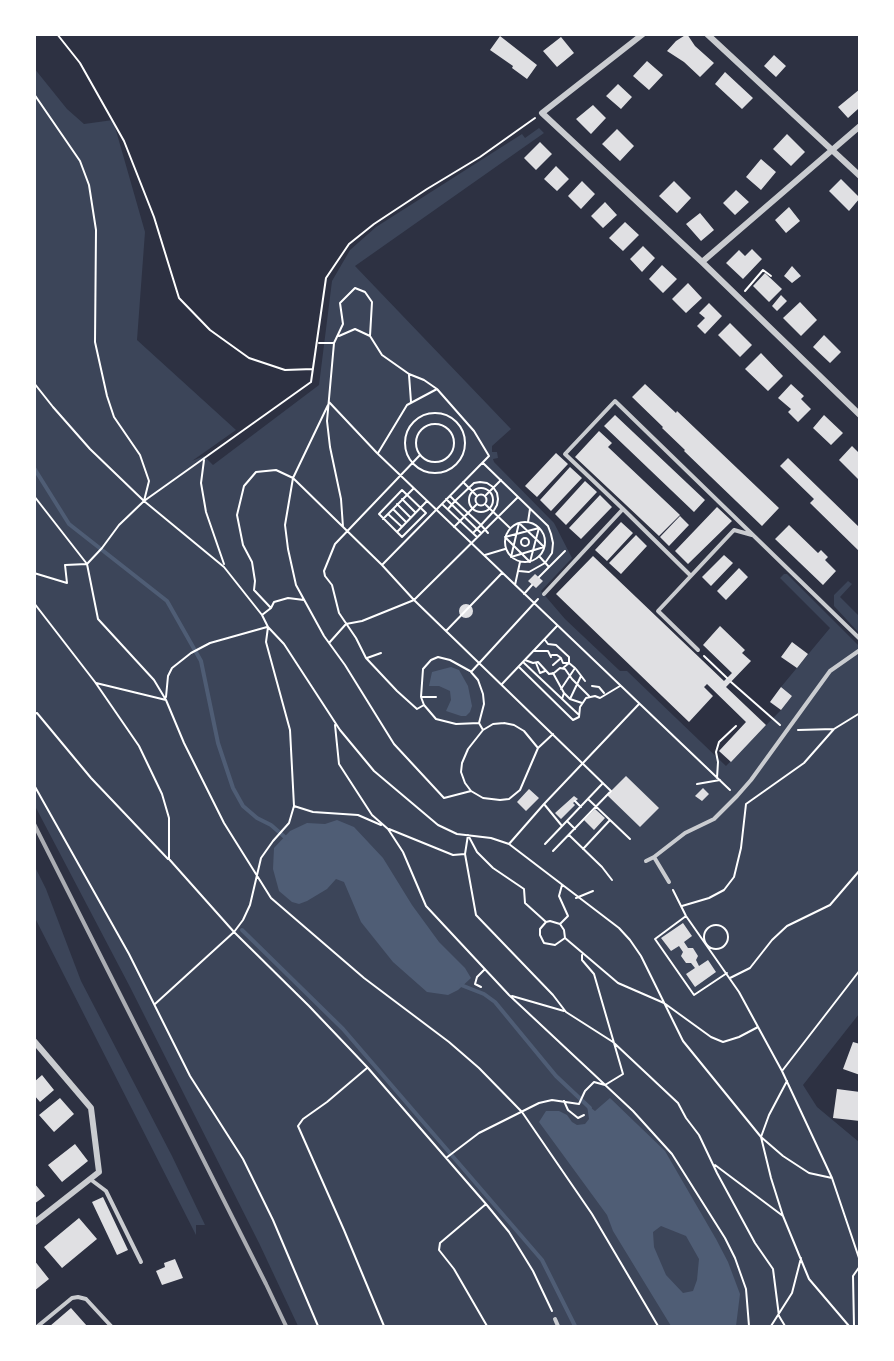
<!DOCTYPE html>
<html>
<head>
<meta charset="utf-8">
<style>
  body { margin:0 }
  #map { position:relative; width:894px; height:1361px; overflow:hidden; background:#2d3142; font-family:Poppins,sans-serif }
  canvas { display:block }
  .frame { position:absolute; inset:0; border:36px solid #fff; pointer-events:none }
</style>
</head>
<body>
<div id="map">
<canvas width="894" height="1361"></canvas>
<div class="frame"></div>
</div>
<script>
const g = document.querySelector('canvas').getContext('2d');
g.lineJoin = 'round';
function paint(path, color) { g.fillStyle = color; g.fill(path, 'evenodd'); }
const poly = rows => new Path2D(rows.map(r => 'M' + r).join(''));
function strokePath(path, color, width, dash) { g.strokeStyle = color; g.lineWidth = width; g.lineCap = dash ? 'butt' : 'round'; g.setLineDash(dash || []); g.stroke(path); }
paint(poly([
  [34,68,67,109,84,124,113,120,145,232,137,340,236,430,192,461,204,456,213,465,319,385,332,281,350,250,376,227,522,134,525,138,539,128,544,133,355,266,511,429,492,446,492,452,497,452,498,458,493,459,494,462,554,523,572,558,541,591,565,619,620,671,627,671,726,766,781,710,792,696,781,687,830,628,780,578,784,574,787,574,859,646,859,1014,803,1085,817,1107,859,1142,859,1326,298,1326,259,1243,130,987,35,806],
  [848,581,852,584,840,597,859,616,859,633,834,606,834,595],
  [34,865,46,889,81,981,172,1156,205,1225,196,1225,196,1235,35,918]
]), '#3c4559');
paint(poly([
  [451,667,459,670,468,686,472,706,470,712,466,716,461,716,446,711,451,700,450,691,439,686,429,686,432,672],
  [337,820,354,827,383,858,412,905,439,942,465,968,471,978,458,990,448,995,427,992,393,962,361,922,344,882,336,879,327,889,307,901,299,904,292,902,279,891,273,869,274,848,290,831,307,823,325,824],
  [610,1098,665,1151,716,1239,728,1262,740,1294,736,1326,671,1326,613,1231,607,1215,539,1122,546,1111,559,1111,567,1115,572,1122,577,1125,585,1124,589,1119,587,1105,595,1111],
  [661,1226,686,1236,699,1259,697,1280,693,1291,683,1293,666,1275,654,1247,653,1232]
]), '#4f5d75');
strokePath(poly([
  [34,468,69,524,167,601,201,661,218,743,233,788,243,806,257,818,271,825,287,839],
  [242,930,343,1029,542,1260,575,1326],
  [461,985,484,994,495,1002,556,1076,590,1108]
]), '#4f5d75', 4);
paint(poly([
  [687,34,695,46,714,63,700,77,684,62,667,51,676,41],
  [500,36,537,65,527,79,512,68,513,66,490,50],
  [561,37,574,53,557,67,543,51],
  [774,55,786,66,776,77,764,66],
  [647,61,663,75,649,90,633,76],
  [725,72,753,98,742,109,715,84],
  [618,84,632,97,621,109,606,96],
  [860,89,860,111,858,109,848,118,838,107],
  [593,105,606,118,591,134,576,119],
  [617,129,634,146,620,161,602,144],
  [787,134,805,152,791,166,773,149],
  [540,142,552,154,536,170,524,158],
  [761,159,776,172,761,190,746,177],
  [556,166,569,179,557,191,544,179],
  [841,179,860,198,849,211,829,191],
  [582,181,595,194,581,209,568,196],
  [674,181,691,198,677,213,659,196],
  [736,190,749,202,735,215,723,203],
  [605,202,617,215,603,228,591,216],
  [789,207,800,221,786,233,775,220],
  [700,213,714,230,701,241,686,224],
  [625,222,639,235,623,251,609,238],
  [643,246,655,258,642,272,630,259],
  [752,249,762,259,743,279,726,263,739,250,745,256],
  [662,265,677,279,663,293,649,279],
  [792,266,801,276,792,283,784,276],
  [765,273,782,289,769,302,753,286],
  [688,283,702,298,686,313,672,299],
  [781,295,787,301,777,311,772,306],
  [800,302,817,320,801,336,783,318],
  [709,303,722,316,705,334,697,326,705,318,699,313],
  [730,323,752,345,740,357,718,335],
  [824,335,841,352,830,363,813,347],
  [761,353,783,376,768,391,745,369],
  [645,384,676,413,677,411,779,508,762,526,684,451,685,450,662,428,663,427,632,397],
  [791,384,804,396,801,399,811,409,798,422,788,412,791,409,778,398],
  [615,415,705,500,694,512,604,426],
  [824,415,843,433,831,445,813,428],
  [599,431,612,443,608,447,680,515,659,536,575,457],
  [852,446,860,454,860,481,839,460],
  [556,453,568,464,537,497,525,486],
  [788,458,860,528,860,552,810,503,814,499,780,466],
  [570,467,582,478,551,511,540,500],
  [585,481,597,492,566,525,555,514],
  [600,495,612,507,581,539,569,528],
  [717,507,732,521,688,564,675,551],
  [680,516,689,525,669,546,660,537],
  [621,522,633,533,607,561,595,550],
  [789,525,818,553,821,550,828,557,825,560,836,571,823,585,775,539],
  [636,535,647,546,621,574,609,563],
  [724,555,733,563,711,586,702,577],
  [593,556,724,681,732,673,703,645,720,626,745,650,742,653,751,661,726,687,766,725,731,762,719,751,746,722,707,684,704,687,713,696,689,722,556,594],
  [739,568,748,577,726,600,717,591],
  [535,574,543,581,536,588,528,581],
  '459 611a7 7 0 1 1 14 0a7 7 0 1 1-14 0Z',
  [792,642,808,654,797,668,781,657],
  [781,687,792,696,781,710,770,702],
  [626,776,659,808,640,827,607,795],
  [703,788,709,794,702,801,695,796],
  [529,789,539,798,526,811,517,802],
  [574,796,578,799,573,803,575,805,561,819,555,813],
  [595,809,605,818,594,830,584,820],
  [683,923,692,936,684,942,688,948,693,948,698,956,696,960,699,966,708,960,716,972,695,987,686,974,695,968,691,963,686,963,681,956,683,952,679,946,671,951,661,938],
  [853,1042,860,1044,860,1075,843,1069],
  [42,1075,54,1090,40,1102,34,1095,34,1082],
  [837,1089,860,1092,860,1121,833,1118],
  [60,1098,74,1114,54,1132,39,1115],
  [75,1144,88,1161,62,1182,48,1165],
  [34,1183,45,1196,34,1204],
  [103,1197,128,1250,117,1255,92,1202],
  [79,1218,97,1239,62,1268,44,1247],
  [175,1259,183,1278,162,1285,156,1271,165,1267,164,1263],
  [34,1260,49,1279,34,1291],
  [71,1308,87,1326,50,1326]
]), '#e0e0e3');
strokePath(poly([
  [57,34,80,63,124,141,154,217,179,298,210,330,249,358,285,370,313,369],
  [34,94,80,161,89,185,96,230,95,342,107,396,114,417,140,455,149,481,144,501],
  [745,291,763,270,771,276],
  [339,336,355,329,370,336],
  [319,343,334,343],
  [409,375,411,402],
  [34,383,53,407,90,449,144,501,224,567,262,615,268,627,284,644,340,730,374,771,438,825,457,834,491,838,509,844,619,928,630,940,641,956,683,1041,761,1137,783,1156,809,1173,832,1178],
  [329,402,377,453,730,790],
  [328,405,293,478,382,565,414,600,611,791,553,851],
  '405 443a30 30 0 1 1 60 0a30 30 0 1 1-60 0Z',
  '416 443a19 19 0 1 1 38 0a19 19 0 1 1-38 0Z',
  [378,453,407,405,437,389],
  [420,455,335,544,324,571,325,576,332,585,339,613,356,638,366,658,397,691,417,709,424,705],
  [204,460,201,483,206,512,224,564],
  [483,463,548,526,551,534,553,543,552,553,545,563,529,572,519,571],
  [463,482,476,495],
  [480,482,487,483,493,487,497,493,498,499,497,505,493,512,481,525,455,501,474,483,480,482],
  '469 500a12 12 0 1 1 24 0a12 12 0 1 1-24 0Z',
  [402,490,426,513,402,537,379,514,402,490],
  '475.5 500a5.5 5.5 0 1 1 11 0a5.5 5.5 0 1 1-11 0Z',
  [486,495,501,480],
  [34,496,87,564,98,619,154,680,166,700,184,743,224,823,271,898,364,978,449,1042,479,1068,522,1112,592,1214,658,1326],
  [402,499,415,512],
  [446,499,481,533],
  [397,504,410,517],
  [442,504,477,537],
  [486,505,510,528],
  [393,509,406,522],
  [448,509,455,501,450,496],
  [388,514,401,526],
  [383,519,413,489],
  '505 542a20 20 0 1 1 40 0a20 20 0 1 1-40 0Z',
  [528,522,530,509],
  [519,523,536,539,544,547,511,557,519,523],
  [343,527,341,499,330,447,327,421,334,343,343,324,340,303,355,288,365,292,372,302,370,336,382,355,409,374,424,380,437,389,474,431,489,456,382,565],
  [454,527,477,504],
  [539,528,536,539,530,562,505,537,539,528],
  [398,531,427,501],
  [473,533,481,525,488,533],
  '521 542a4 4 0 1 1 8 0a4 4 0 1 1-8 0Z',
  [485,555,505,549],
  [539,556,549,567,539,577],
  [549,567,565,551],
  [34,573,67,583,65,565,87,564,102,548,119,525,144,501,311,382,326,278,349,244,374,224,427,189,480,157,535,118],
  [515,585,520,562],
  [524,594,532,585],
  [34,603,95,682,139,746,162,794,169,818,169,859,234,932,309,1006,368,1068,486,1204,509,1232,533,1271,552,1311],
  [271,608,254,590,255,581,252,562,243,545,237,515,244,486,256,472,276,470,293,478,285,525,288,549,296,585,324,636,345,665,394,744,444,798,471,791],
  [262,615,271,608,274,602,288,598,304,600],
  [446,631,502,573],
  [545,640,548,644,556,645,569,657,569,663,563,668],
  [329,643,346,624,362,621,414,600,518,497],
  [533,651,548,651,551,657],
  [552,655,557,655,561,658,553,665],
  [704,656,727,678],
  [367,658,381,653],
  [525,660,533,663,538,662,549,674,554,673,560,668,565,669,572,679,589,696],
  [523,662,578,714],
  [536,663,540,673,545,671],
  [519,667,573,720,579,717,580,707,586,698,595,696,600,698,620,686],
  [576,669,585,681],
  [470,671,450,660,438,657,431,660,423,669,421,697,424,705,436,719,456,724,479,723],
  [553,673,564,693,562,699],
  [731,682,780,725],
  [96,683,166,700],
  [502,684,557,626],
  [592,686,599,687,604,693],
  [561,689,575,668,569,663,563,663,561,658],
  [564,693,570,699,582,703],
  [166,697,168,676,172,668,191,653,210,643,267,627],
  [421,697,436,697],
  [570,699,581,676],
  [34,714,37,713,91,778,168,859],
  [504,723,514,725,524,731,538,748,520,790,509,799,500,800,483,798,471,791,465,783,461,772,462,763,468,749,483,730,493,724,504,723],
  [335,725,339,764,372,815,388,829,403,852,426,906,509,995,633,1111,672,1154,725,1238,735,1258,746,1289,749,1326],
  [483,730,479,723,484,704,483,694,478,680,471,672,538,599],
  [798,730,834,729],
  [538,748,553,734],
  [717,778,718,762,716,752,719,742,736,726],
  [697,784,720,780],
  [34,785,129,954,190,1076,243,1159,273,1220,318,1326],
  [588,799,630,839],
  [575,801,581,807],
  [544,804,562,826],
  [294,806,313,812,358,815,381,825],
  [567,821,575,829],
  [389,829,453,855,465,854],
  [468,835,465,854,476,915,553,995,566,1012,613,1042,678,1103,686,1118,699,1135,717,1173,755,1243,773,1269,779,1316,785,1326],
  [468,835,477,852,493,868,524,889,525,903,546,922,550,921,560,924,564,930,565,938,618,983,664,1003,711,1037,723,1042,739,1037,758,1027],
  [569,835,602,867,612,880],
  [509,844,544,804,639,704],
  [545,844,603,783],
  [583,849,610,820],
  [673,890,686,916,739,992,782,1071,832,1178,860,1261],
  [576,898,593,891],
  [682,906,709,898,724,890,734,877,741,848,746,804,804,763,834,729,860,713],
  [686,916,655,939,694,995,727,973],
  [546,922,540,929,540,935,544,943,555,945,565,938],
  [560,924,568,916,559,896,562,885],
  '704 937a12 12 0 1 1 24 0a12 12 0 1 1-24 0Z',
  [730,978,750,968,772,940,787,926,830,905,860,870],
  [481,987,475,984,477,977,485,969],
  [512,996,564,1011],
  [155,1004,234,932,243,920,250,905,261,858,273,841,289,823,294,806,290,730,266,642,268,627],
  [367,1068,327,1102,303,1119,298,1126,344,1230,384,1326],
  [782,1071,860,970],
  [564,1101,568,1110,578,1118,584,1115],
  [446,1158,479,1133,539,1103,552,1100,579,1104,585,1091,594,1082,605,1085,623,1074,594,974,582,960,582,955],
  [715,1165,783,1216,809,1279,849,1326],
  [486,1204,440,1243,439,1250,454,1269,487,1326],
  [783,1216,771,1178,761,1137,769,1115,787,1081],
  [771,1326,792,1293,801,1258],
  [854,1326,853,1276,860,1266]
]), '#fff', 2);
strokePath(poly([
  [623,509,690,575],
  [544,594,623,509,565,454,615,401,860,639],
  [698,650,658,611,734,530,752,535],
  [646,861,654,857],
  [669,882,654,857,685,833,714,819,737,796,751,780,830,671,860,650],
  [90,1179,106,1191,141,1262],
  [555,1319,558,1326],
  [38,1326,72,1298,78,1297,86,1299,111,1326]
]), '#caccd0', 4);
strokePath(poly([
  [643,34,542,113,702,262,860,415],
  [707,34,860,176],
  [702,262,860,126],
  [34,1041,91,1108,99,1172,34,1223]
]), '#caccd0', 6);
strokePath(poly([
  [34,824,266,1284,286,1326]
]), '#abadb3', 4);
</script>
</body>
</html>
